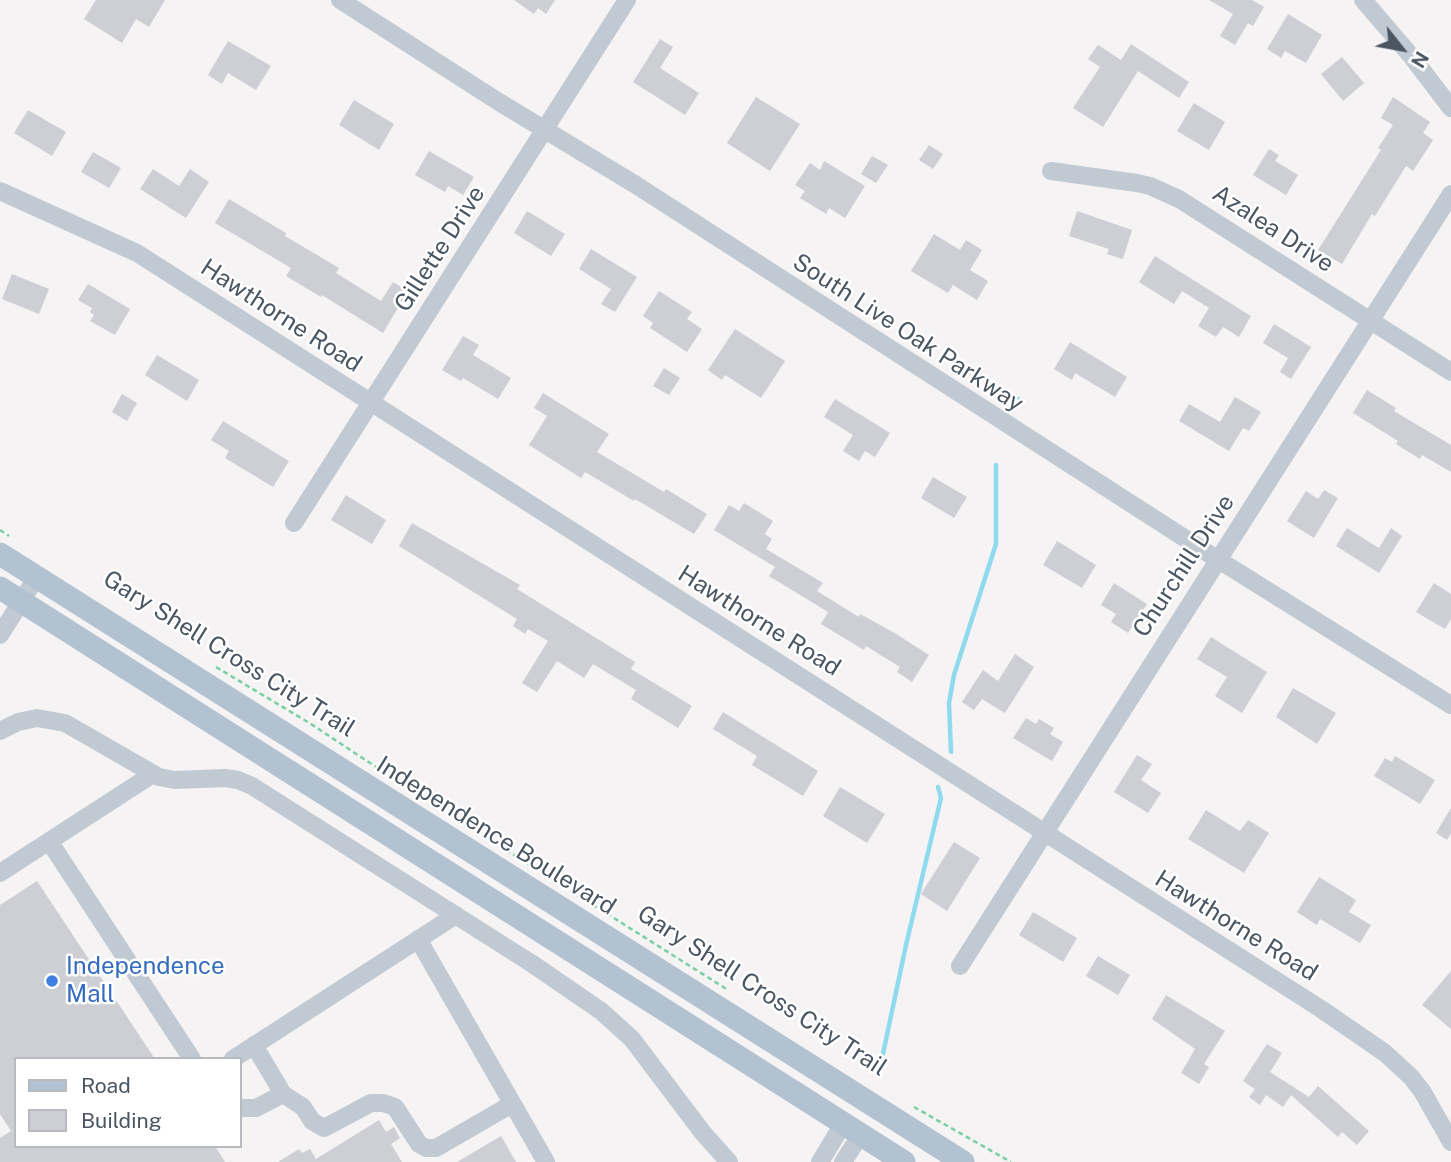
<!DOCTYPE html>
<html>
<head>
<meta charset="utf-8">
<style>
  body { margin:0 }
  #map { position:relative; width:1451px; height:1162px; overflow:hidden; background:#f5f3f3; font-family:"Public Sans",sans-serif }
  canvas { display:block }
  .legend { position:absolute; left:14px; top:1057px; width:228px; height:91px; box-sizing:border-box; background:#fff; border:2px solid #b7bbc0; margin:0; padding:9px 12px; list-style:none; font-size:21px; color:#4a5661 }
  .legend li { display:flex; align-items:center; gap:14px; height:35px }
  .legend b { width:35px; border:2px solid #b7bbc0 }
  .north { position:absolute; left:1367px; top:14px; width:70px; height:70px; -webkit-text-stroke:5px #fff; paint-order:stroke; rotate:121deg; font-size:19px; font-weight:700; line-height:28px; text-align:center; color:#4a5661 }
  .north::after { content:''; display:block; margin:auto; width:24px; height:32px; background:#4a5661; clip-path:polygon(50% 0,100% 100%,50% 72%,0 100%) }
</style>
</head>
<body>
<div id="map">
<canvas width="1451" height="1162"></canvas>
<ul class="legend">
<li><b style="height:9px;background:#b3c2d1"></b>Road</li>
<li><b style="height:19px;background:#cdcfd5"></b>Building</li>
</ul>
<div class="north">N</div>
</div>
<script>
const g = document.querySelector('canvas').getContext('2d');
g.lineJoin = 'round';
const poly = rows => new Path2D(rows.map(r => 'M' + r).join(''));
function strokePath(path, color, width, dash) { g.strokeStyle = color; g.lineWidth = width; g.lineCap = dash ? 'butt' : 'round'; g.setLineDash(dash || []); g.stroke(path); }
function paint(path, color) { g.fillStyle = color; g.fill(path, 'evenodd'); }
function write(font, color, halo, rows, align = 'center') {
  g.font = font + ' "Public Sans",sans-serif'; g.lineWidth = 5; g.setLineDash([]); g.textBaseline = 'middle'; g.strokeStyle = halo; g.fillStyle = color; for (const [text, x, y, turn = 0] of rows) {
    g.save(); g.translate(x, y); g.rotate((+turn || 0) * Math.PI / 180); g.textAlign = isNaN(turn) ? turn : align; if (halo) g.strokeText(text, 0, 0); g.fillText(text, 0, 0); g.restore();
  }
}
strokePath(poly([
  [1016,407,1018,399],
  [951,752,949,703,954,675,996,544,996,465],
  [880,1068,906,945,941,798,938,787]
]), '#90daee', 4.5);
paint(poly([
  [96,0,165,0,149,27,136,19,122,43,84,19],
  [514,0,555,0,546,14,538,8,534,14],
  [1209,0,1252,0,1264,7,1253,26,1248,23,1235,45,1220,36,1233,14],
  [1288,14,1322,35,1306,63,1285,51,1281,58,1267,49],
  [660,39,673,47,660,68,699,93,685,115,633,82],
  [228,41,271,66,256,90,228,73,222,84,208,75],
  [1131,44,1189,82,1179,98,1138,71,1103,127,1073,108,1100,67,1088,59,1098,45,1121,60],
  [1342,57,1364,83,1343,101,1321,74],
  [756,97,800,124,770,171,727,143],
  [1393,97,1430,122,1423,133,1433,140,1413,171,1406,166,1375,216,1372,214,1342,264,1318,250,1381,150,1378,148,1393,125,1381,118],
  [354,100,394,124,379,150,339,125],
  [1194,103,1225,122,1209,150,1177,131],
  [28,110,66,132,52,156,14,133],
  [929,145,943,154,933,169,919,160],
  [1269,149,1279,155,1275,161,1298,175,1286,195,1253,175],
  [429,151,474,177,463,195,448,186,445,192,415,175],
  [93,152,121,168,109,188,81,172],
  [872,156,888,165,876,183,861,174],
  [824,161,865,186,845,218,829,208,826,214,800,198,805,191,795,185,810,163,820,170],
  [153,169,179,186,190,169,209,182,186,218,140,189],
  [229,199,286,233,285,236,339,268,336,273,381,301,393,282,408,291,383,333,322,295,321,297,286,276,291,268,215,223],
  [527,211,565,234,551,256,514,233],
  [1077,211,1132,230,1123,259,1107,254,1109,249,1069,236],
  [934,234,960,250,966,240,982,250,970,270,988,281,977,300,953,285,948,293,911,271],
  [591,249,637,277,615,312,601,304,611,289,579,269],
  [1155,256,1251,316,1239,337,1223,327,1216,337,1198,326,1209,308,1182,291,1174,304,1139,282],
  [12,274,49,289,39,314,2,299],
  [88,284,130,309,115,335,90,321,94,315,90,312,92,308,78,300],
  [659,291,692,312,687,319,702,329,687,352,650,328,653,323,643,316],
  [1274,324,1311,347,1291,379,1280,372,1288,358,1263,343],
  [735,329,785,361,761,398,725,375,722,380,708,370],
  [463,336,479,345,473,355,511,378,498,399,463,378,461,381,442,370],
  [1070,342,1127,377,1115,397,1075,373,1072,380,1054,369],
  [157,355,199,380,187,401,145,375],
  [664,368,680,378,669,395,653,386],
  [1367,390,1396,408,1394,411,1451,445,1451,472,1422,455,1420,459,1396,444,1398,441,1353,413],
  [543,393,609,434,597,452,664,492,666,489,707,514,694,534,635,499,634,501,585,472,581,478,529,445,547,416,534,408],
  [122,394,137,403,127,421,112,412],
  [1235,397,1261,412,1249,431,1243,428,1229,451,1179,421,1189,404,1220,422],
  [835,399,890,433,875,457,865,451,859,461,843,451,853,435,824,417],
  [223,421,289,461,273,487,225,458,229,451,211,440],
  [933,477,967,497,954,518,921,498],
  [1324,490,1338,498,1314,538,1287,521,1306,491,1318,499],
  [346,495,386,520,372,544,331,520],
  [744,503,773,521,765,534,772,539,766,549,823,583,817,591,859,617,860,614,893,632,929,655,912,682,897,672,900,667,866,646,864,650,821,624,828,612,769,576,775,567,714,530,729,505,739,511],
  [412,523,520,585,517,589,635,662,631,669,692,706,678,728,631,699,636,690,593,664,584,678,557,661,537,692,522,683,548,641,528,629,525,634,513,626,517,619,399,546],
  [1347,528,1379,548,1391,528,1402,536,1379,573,1336,546],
  [1057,541,1096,565,1082,588,1043,565],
  [1114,583,1147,604,1128,633,1111,622,1116,614,1101,605],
  [1434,583,1451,594,1451,619,1445,629,1416,612],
  [1211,637,1267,672,1242,713,1215,696,1227,677,1197,659],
  [1015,654,1034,667,1005,713,982,699,974,710,962,702,983,670,998,681],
  [1293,688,1336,713,1317,744,1276,717],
  [723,712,818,771,803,796,752,765,757,756,713,729],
  [1026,718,1036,724,1039,719,1054,728,1050,734,1063,742,1052,761,1013,738],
  [1137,755,1152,764,1141,780,1161,793,1148,813,1114,792],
  [1395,756,1435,780,1420,804,1374,776,1385,758,1392,762],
  [840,787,885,814,867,843,823,816],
  [1451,808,1451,833,1447,840,1436,833],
  [1206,810,1240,831,1248,820,1269,833,1244,873,1188,839],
  [954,842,980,858,947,911,921,894],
  [1319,877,1356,900,1349,912,1371,925,1360,943,1320,919,1317,925,1297,912],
  [37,881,155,1059,16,1059,16,1146,215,1146,225,1162,0,1162,0,1138,11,1131,0,1114,0,905],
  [1033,912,1077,938,1063,962,1019,935],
  [1098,956,1130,975,1118,995,1086,976],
  [1451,971,1451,1029,1422,1005],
  [1166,995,1225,1031,1204,1064,1209,1067,1199,1084,1181,1073,1195,1049,1152,1019],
  [1267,1044,1282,1053,1270,1072,1309,1097,1318,1086,1369,1131,1357,1145,1342,1132,1338,1137,1291,1095,1283,1107,1266,1095,1260,1105,1249,1097,1255,1089,1243,1081],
  [379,1120,386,1132,394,1127,400,1138,391,1144,402,1162,278,1162,299,1149,302,1153,310,1149,316,1159],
  [501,1136,516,1162,457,1162]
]), '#cdcfd5');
strokePath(poly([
  [0,530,9,536],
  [216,667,311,724,420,796],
  [506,850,728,990],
  [914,1107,1011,1162]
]), '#7ad0a6', 2.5, [5, 3.5]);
strokePath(poly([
  [340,0,499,102,636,185,1217,559,1451,705],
  [1363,0,1412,57,1451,108],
  [1051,171,1137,183,1150,186,1179,199,1451,372],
  [0,191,137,253,1321,1009,1385,1053,1411,1077,1422,1091,1451,1142],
  [294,523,627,0],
  [0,635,36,578],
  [0,731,18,722,37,718,65,723,159,777,175,780,225,778,238,780,252,786,531,963,601,1011,632,1039,703,1133,729,1162],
  [49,841,192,1059],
  [0,873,153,774],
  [418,939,546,1162],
  [960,966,1451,194],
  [254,1045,283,1094],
  [233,1059,456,915],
  [240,1108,256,1108,283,1094,303,1107,312,1121,324,1128,371,1103,383,1103,395,1107,419,1144,426,1148,436,1148,512,1104],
  [820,1162,843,1124],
  [843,1162,861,1134]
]), '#c1cad2', 18);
strokePath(poly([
  [0,554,963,1162],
  [0,588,904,1162]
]), '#b3c2d1', 23);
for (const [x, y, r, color] of [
  [52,981,7,"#3f7fe0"]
]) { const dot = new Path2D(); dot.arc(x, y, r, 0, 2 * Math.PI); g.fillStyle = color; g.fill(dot); strokePath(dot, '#fff', 2.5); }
write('24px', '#4a5661', '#fff', [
  ["Azalea Drive",1273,229,33],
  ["Gillette Drive",440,249,-57],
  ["Hawthorne Road",281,316,33],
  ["South Live Oak Parkway",908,333,33],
  ["Churchill Drive",1184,566,-57],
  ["Hawthorne Road",759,621,32],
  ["Gary Shell Cross City Trail",229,654,32],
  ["Independence Boulevard",496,836,32],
  ["Hawthorne Road",1236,926,32],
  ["Gary Shell Cross City Trail",762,991,33]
]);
write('24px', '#366cbe', '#fff', [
  ["Independence",66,967],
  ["Mall",66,995]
], 'left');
</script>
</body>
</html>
